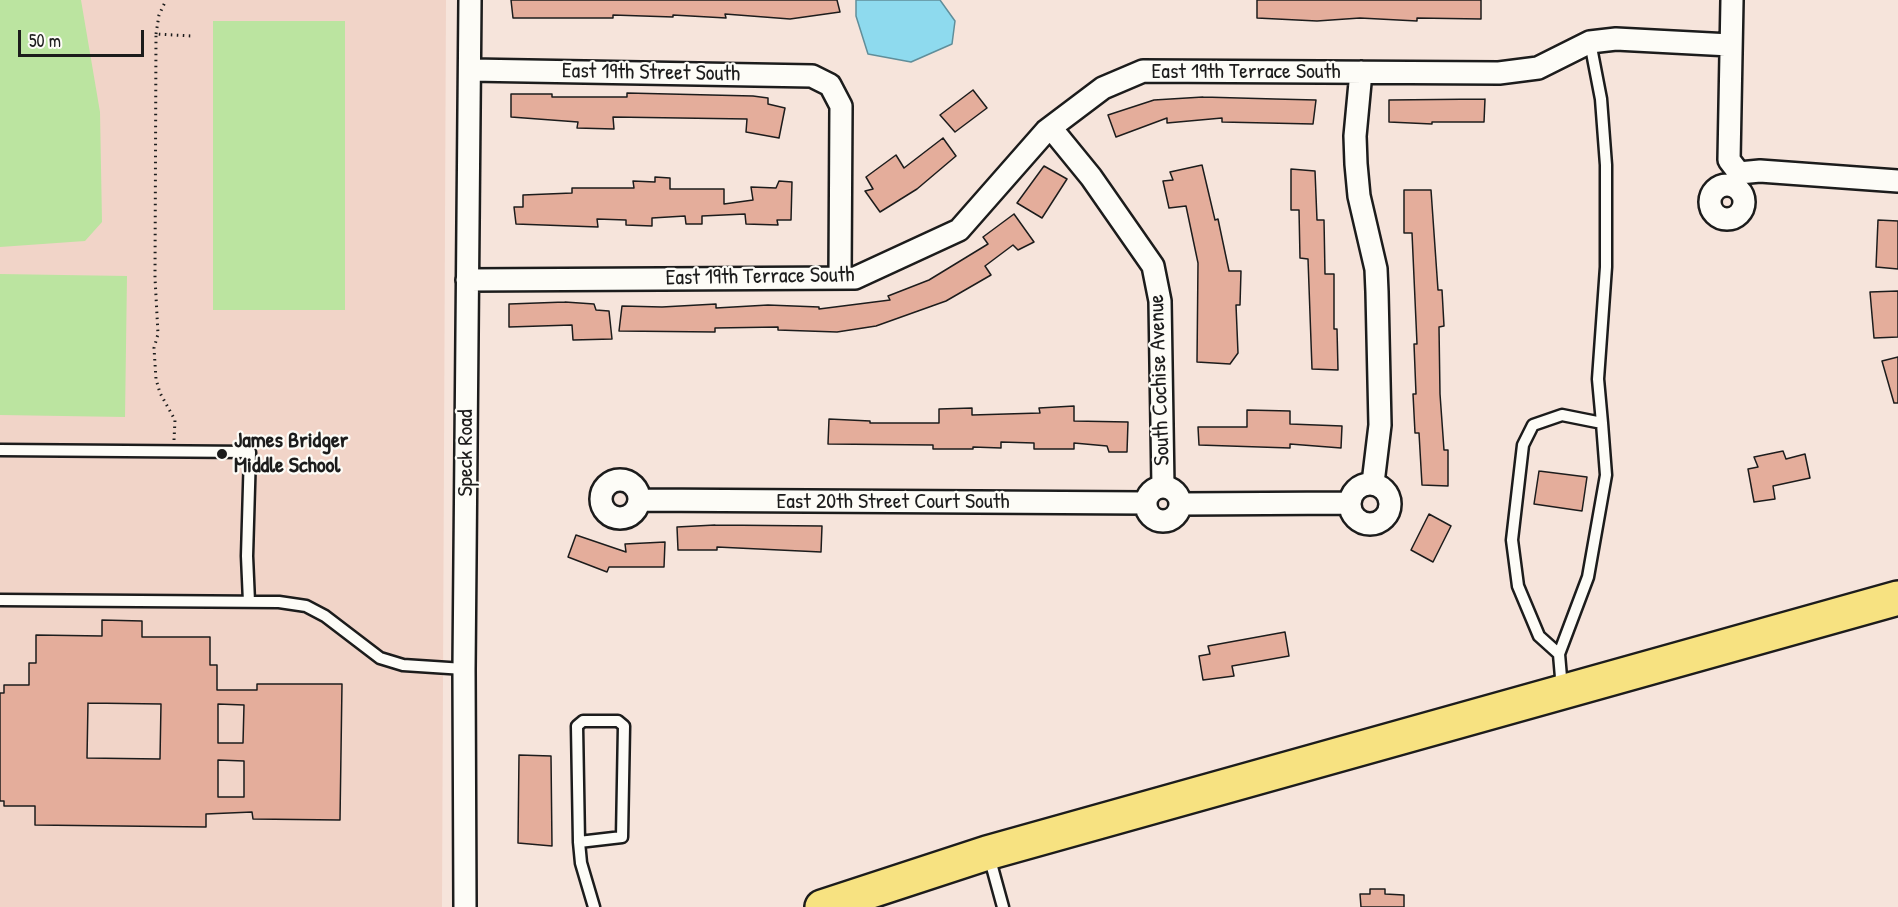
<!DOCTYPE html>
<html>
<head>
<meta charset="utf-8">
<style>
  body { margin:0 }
  #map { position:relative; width:1898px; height:907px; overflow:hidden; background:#f6e4db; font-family:"Patrick Hand",sans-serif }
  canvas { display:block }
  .scale { position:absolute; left:18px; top:30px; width:126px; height:27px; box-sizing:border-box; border:3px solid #1c1c1c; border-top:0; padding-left:8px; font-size:18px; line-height:21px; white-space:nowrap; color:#1c1c1c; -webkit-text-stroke:4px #fdfcf7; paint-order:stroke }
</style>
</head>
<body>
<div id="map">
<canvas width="1898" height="907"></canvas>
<div class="scale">50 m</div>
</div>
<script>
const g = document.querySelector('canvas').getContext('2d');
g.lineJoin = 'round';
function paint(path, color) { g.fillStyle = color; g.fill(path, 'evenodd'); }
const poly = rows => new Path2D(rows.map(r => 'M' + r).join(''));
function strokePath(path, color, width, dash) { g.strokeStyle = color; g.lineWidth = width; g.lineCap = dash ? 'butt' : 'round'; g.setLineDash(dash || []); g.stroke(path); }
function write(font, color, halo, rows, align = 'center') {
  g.font = font + ' "Patrick Hand",sans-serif'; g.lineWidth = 4.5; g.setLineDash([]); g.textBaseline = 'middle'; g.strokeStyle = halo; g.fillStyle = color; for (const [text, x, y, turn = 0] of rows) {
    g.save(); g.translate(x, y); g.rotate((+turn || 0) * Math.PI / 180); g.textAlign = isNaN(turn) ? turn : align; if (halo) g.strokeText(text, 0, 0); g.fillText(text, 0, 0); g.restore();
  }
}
paint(poly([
  [0,0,446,0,442,907,0,907]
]), '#f1d4c8');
paint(poly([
  [0,0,81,0,100,112,102,222,85,241,0,247],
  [213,21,345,21,345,310,213,310],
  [0,274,127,276,125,417,0,415]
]), '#bbe4a0');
const water = poly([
  [856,0,940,0,955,21,952,44,911,62,868,54,856,16,856,0]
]);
paint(water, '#8edaee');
strokePath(water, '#608e9a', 1.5);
const building = poly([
  [511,0,837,0,840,12,790,19,725,14,726,18,673,15,673,17,613,15,613,18,513,18,511,0],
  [1257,0,1481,0,1481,19,1417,18,1417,21,1360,18,1317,21,1257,18,1257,0],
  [973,90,987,108,955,132,940,115,973,90],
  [627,93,753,96,768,98,768,104,785,108,779,138,746,132,747,119,613,117,614,129,577,128,578,122,511,117,511,94,552,94,552,97,627,97,627,93],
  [1203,97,1275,99,1316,100,1313,124,1222,122,1222,118,1167,123,1167,118,1116,137,1108,115,1154,100,1203,97],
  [1485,99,1484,122,1432,122,1432,124,1389,122,1389,100,1485,99],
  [943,138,956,156,917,189,880,212,865,191,873,189,866,177,896,155,904,168,943,138],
  [1202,165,1215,220,1218,219,1229,271,1241,271,1240,305,1236,305,1238,353,1230,364,1197,362,1198,263,1186,206,1169,208,1163,181,1173,180,1170,172,1202,165],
  [1044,166,1067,179,1042,218,1017,203,1044,166],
  [1291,169,1315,171,1317,220,1324,220,1325,274,1334,274,1334,329,1337,329,1338,370,1312,369,1308,259,1300,258,1299,210,1291,210,1291,169],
  [655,177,670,178,670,189,724,189,724,204,753,200,751,187,776,188,779,181,792,182,791,220,777,220,778,225,746,224,745,214,702,216,702,224,686,224,685,216,652,218,652,226,626,225,626,220,597,219,598,227,516,224,514,207,523,207,523,195,572,193,572,188,634,188,633,181,655,182,655,177],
  [1404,190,1431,190,1438,290,1442,290,1444,326,1439,327,1440,394,1444,450,1448,450,1448,486,1422,485,1419,433,1415,433,1413,394,1416,394,1414,344,1417,344,1412,233,1404,233,1404,190],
  [1014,214,1034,242,1018,250,1013,245,985,266,991,275,946,301,876,326,837,332,778,330,778,327,715,328,715,332,619,331,622,306,662,307,716,304,716,308,768,305,819,307,819,309,890,300,888,296,929,280,988,244,983,237,1014,214],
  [1878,220,1898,221,1898,269,1876,267,1878,220],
  [1898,291,1898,337,1874,338,1870,292,1898,291],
  [565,302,594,304,596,310,609,311,612,339,573,340,572,325,509,327,509,304,565,302],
  [1898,357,1898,403,1894,403,1882,361,1898,357],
  [1074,406,1074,421,1128,422,1127,452,1109,452,1107,446,1074,443,1074,449,1034,449,1034,443,1001,442,1001,448,973,447,973,449,933,449,933,445,828,444,829,419,870,421,870,423,939,423,939,409,972,408,972,415,1040,413,1039,408,1074,406],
  [1247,410,1290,411,1290,424,1342,426,1341,448,1290,444,1290,448,1199,445,1198,427,1247,427,1247,410],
  [1783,451,1786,459,1805,454,1810,478,1773,486,1775,499,1754,502,1748,469,1758,467,1754,457,1783,451],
  [1539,471,1587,477,1582,511,1534,504,1539,471],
  [1429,514,1451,526,1433,562,1411,550,1429,514],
  [715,525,822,526,821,552,717,547,717,550,678,550,677,527,715,525],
  [576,535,626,552,625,544,665,542,664,567,609,567,607,572,568,557,576,535],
  [102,620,142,621,142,637,210,637,210,665,217,665,217,690,257,690,257,684,342,684,340,820,253,819,252,812,206,814,206,827,35,825,35,806,4,806,4,801,0,801,0,693,4,693,4,685,29,685,29,663,36,663,36,635,102,636,102,620],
  [88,703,161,704,160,759,87,758,88,703],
  [218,704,244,705,243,743,218,743,218,704],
  [218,760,244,761,244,797,218,797,218,760],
  [1285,632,1289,656,1232,666,1234,676,1203,680,1199,656,1210,654,1208,646,1285,632],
  [519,755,551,756,552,846,518,843,519,755],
  [1370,889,1385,889,1385,894,1404,895,1404,907,1361,907,1360,894,1370,894,1370,889]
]);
paint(building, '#e4ad9b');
strokePath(building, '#1c1c1c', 1.5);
const service = poly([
  [1590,42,1601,99,1606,165,1606,267,1598,379,1602,423],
  [0,450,250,452,247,556,249,602],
  [0,600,279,602,306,606,325,616,380,658,403,665,464,669],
  [1559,654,1539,636,1518,586,1512,540,1523,445,1533,425,1562,415,1602,423,1606,475,1588,577,1559,654,1562,689],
  [579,842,622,837,624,726,618,721,583,721,577,726,579,842,581,863,594,907],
  [989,856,1003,907]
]);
const minor = poly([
  [1732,0,1729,160,1739,173,1733,186],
  [471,70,812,76,830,85,841,106,840,278],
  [1361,72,1355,136,1356,164,1359,196,1376,269,1377,292,1380,425,1373,483],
  [1051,128,1091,177,1153,266,1160,301,1163,487],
  [1739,173,1760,171,1898,181],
  '1710 202a17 17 0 1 1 34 0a17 17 0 1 1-34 0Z',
  [467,280,855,278,959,230,1046,131,1103,88,1143,71,1499,73,1538,68,1590,42,1616,39,1730,45],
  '601 499a19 19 0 1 1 38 0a19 19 0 1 1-38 0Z',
  '1350 504a20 20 0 1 1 40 0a20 20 0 1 1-40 0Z',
  '1146 504a17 17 0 1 1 34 0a17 17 0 1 1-34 0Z',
  [639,500,1146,503],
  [1181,504,1350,503],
  [465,907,464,669,470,0]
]);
const primary = poly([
  [822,907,987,853,1898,598]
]);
strokePath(service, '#1c1c1c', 15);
strokePath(minor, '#1c1c1c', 26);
strokePath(primary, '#1c1c1c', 38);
strokePath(poly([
  [156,34,159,15,166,0],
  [174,440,175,420,160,393,156,379,154,348,158,334,155,278,156,34,192,36]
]), '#1c1c1c', 3, [1.5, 4.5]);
strokePath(service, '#fdfcf7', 10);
strokePath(minor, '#fdfcf7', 21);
strokePath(primary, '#f7e281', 33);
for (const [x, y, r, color] of [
  [222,454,6,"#1c1c1c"]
]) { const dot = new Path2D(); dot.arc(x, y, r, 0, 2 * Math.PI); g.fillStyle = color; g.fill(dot); strokePath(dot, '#fdfcf7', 2); }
write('22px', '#1c1c1c', '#fdfcf7', [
  ["East 19th Terrace South",1246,72],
  ["East 19th Street South",651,73,1],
  ["East 19th Terrace South",760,277,-1],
  ["South Cochise Avenue",1160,380,-92],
  ["Speck Road",466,453,-90],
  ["East 20th Street Court South",893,502]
]);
write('bold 22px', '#1c1c1c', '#fdfcf7', [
  ["James Bridger",234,441],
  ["Middle School",234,466]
], 'left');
</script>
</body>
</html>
